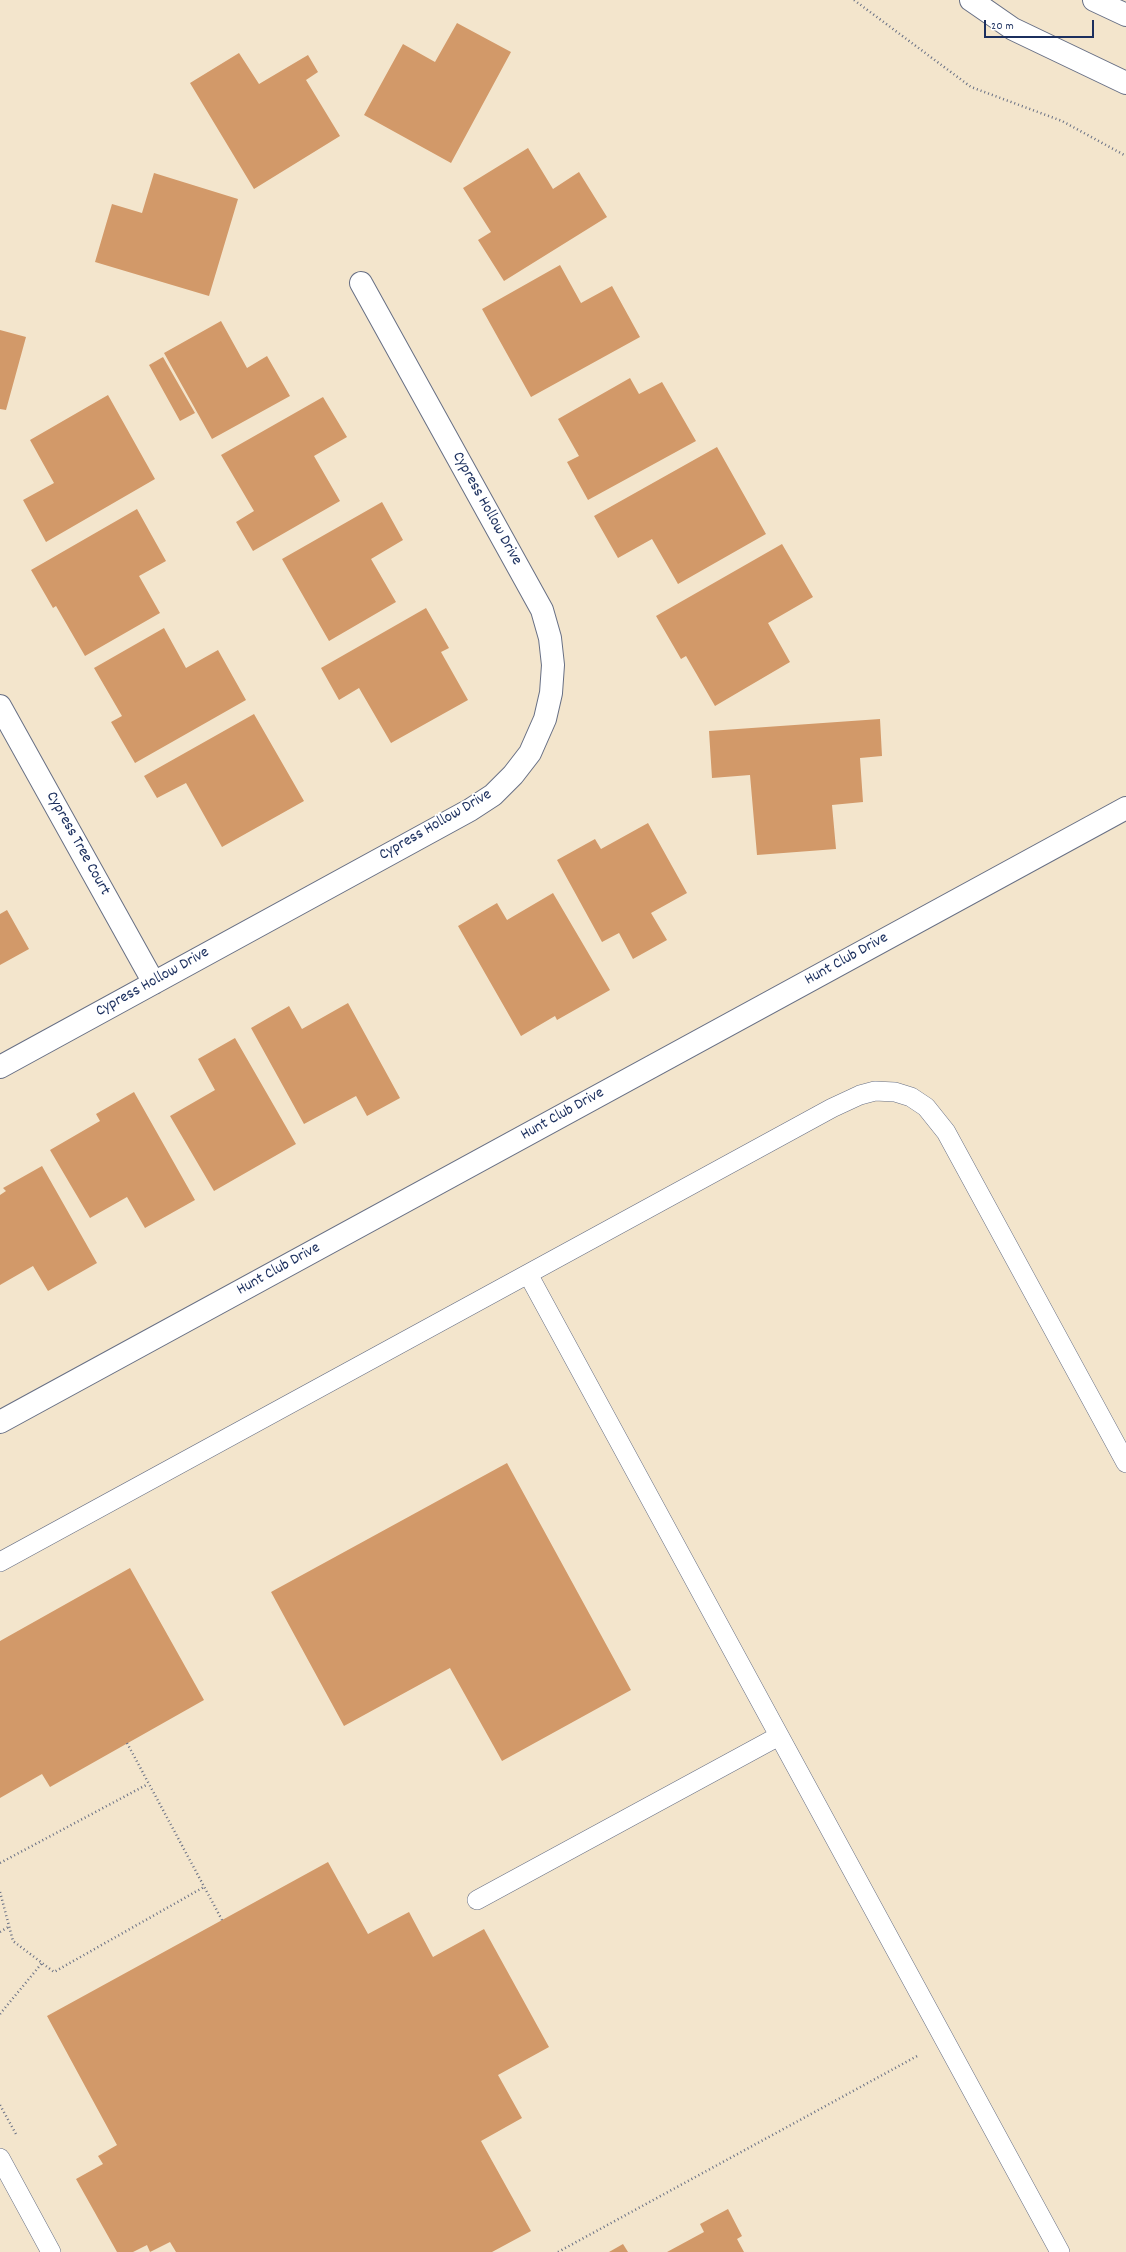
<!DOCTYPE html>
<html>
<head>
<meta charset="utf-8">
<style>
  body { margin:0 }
  #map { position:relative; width:1126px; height:2252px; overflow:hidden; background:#f3e5cc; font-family:Dekko,sans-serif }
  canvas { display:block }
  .scale { position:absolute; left:984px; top:20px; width:110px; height:18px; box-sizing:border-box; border:2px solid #1b2f5e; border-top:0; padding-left:5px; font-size:12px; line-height:14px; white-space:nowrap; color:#1b2f5e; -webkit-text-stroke:3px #fff; paint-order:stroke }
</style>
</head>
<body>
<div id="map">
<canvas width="1126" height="2252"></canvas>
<div class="scale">20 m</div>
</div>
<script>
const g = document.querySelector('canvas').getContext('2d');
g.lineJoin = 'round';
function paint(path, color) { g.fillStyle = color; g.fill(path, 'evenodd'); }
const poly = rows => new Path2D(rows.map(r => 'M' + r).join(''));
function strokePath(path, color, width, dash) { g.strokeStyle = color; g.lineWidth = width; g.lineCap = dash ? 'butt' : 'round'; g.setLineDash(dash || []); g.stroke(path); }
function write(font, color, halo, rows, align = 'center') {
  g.font = font + ' Dekko,sans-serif'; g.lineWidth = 3.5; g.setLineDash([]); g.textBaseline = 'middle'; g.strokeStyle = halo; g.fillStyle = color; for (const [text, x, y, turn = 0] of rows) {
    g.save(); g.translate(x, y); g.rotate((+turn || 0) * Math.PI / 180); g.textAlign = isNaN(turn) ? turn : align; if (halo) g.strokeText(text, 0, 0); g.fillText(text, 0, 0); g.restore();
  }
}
paint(poly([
  [457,23,511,52,451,163,364,115,403,44,435,62],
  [239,53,259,84,308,55,318,72,306,80,340,136,254,189,190,83],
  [528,148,553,189,579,172,607,217,504,281,478,240,491,232,463,188],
  [154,173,238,199,209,296,95,262,112,204,142,213],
  [560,265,581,303,612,286,640,337,531,397,482,309],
  [221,321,247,368,267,356,290,396,212,439,164,353],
  [0,330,26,337,6,410,0,409],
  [163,357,195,413,180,421,149,365],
  [630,378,639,394,662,382,696,441,588,500,567,462,579,456,558,419],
  [108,395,155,479,46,542,23,500,54,483,30,440],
  [323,397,347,437,314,456,340,501,253,551,236,522,254,511,221,455],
  [717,447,766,534,678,584,652,539,618,558,594,516],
  [382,502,403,540,371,559,396,602,329,641,282,559],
  [137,509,166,561,139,576,160,613,85,656,56,606,53,608,31,570],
  [782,544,813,597,768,623,790,662,715,706,686,656,681,659,656,616],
  [426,608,449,648,441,652,468,700,391,743,359,688,339,700,321,668],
  [164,628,186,668,218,650,246,700,135,763,111,722,122,716,94,668],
  [254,714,304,801,222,847,186,783,157,798,144,776],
  [880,719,882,756,860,758,863,802,832,805,836,849,757,855,750,775,712,778,709,731],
  [648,823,687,893,651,913,667,940,633,959,619,933,602,942,557,860,595,839,601,849],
  [553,893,610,990,557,1020,555,1016,521,1036,458,926,497,903,507,920],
  [7,910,29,949,0,965,0,914],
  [348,1003,400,1098,367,1116,356,1096,304,1124,251,1028,289,1006,302,1029],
  [235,1038,296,1144,214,1191,170,1116,215,1090,198,1059],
  [134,1092,195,1200,145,1228,127,1197,90,1218,50,1150,100,1121,96,1114],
  [42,1166,97,1263,48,1291,33,1266,0,1285,0,1195,6,1191,3,1188],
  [507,1463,631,1690,502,1761,450,1668,344,1726,271,1592],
  [130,1568,204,1700,50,1787,42,1774,0,1798,0,1641],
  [328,1862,368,1934,409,1912,433,1957,484,1929,549,2047,498,2075,522,2118,481,2141,531,2231,492,2252,176,2252,170,2242,150,2252,147,2245,133,2252,117,2252,76,2179,103,2164,98,2156,117,2145,47,2016],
  [728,2209,742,2236,737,2239,744,2252,667,2252,704,2232,700,2224],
  [623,2244,628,2252,609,2252]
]), '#d29969');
const service = poly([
  [528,1274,1060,2252],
  [0,1562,832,1108,860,1095,875,1091,895,1092,911,1097,926,1107,946,1132,1126,1463],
  [477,1900,779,1736],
  [0,2158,51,2252]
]);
const minor = poly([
  [971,0,1013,29,1126,83],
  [1094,0,1126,15],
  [0,706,154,983],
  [0,1067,470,810,493,795,513,775,530,753,545,719,551,693,553,665,550,638,542,610,361,283],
  [0,1422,1126,808]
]);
strokePath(service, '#676f84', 20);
strokePath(minor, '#676f84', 24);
strokePath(poly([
  [854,0,971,87,1062,121,1126,156],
  [127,1743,222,1920],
  [0,1863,148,1784],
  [0,1892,13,1941,54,1972,204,1887],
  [0,1932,10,1926],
  [0,2014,42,1963],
  [0,2105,16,2134],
  [558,2252,919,2055]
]), '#676f84', 2.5, [1, 3]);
strokePath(service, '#fff', 19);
strokePath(minor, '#fff', 22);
write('16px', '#1b2f5e', '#fff', [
  ["Cypress Hollow Drive",486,509,61],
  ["Cypress Hollow Drive",436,826,-30],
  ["Cypress Tree Court",77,844,61],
  ["Hunt Club Drive",847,960,-29],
  ["Cypress Hollow Drive",153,983,-29],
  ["Hunt Club Drive",563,1115,-29],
  ["Hunt Club Drive",279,1270,-29]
]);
</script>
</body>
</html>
